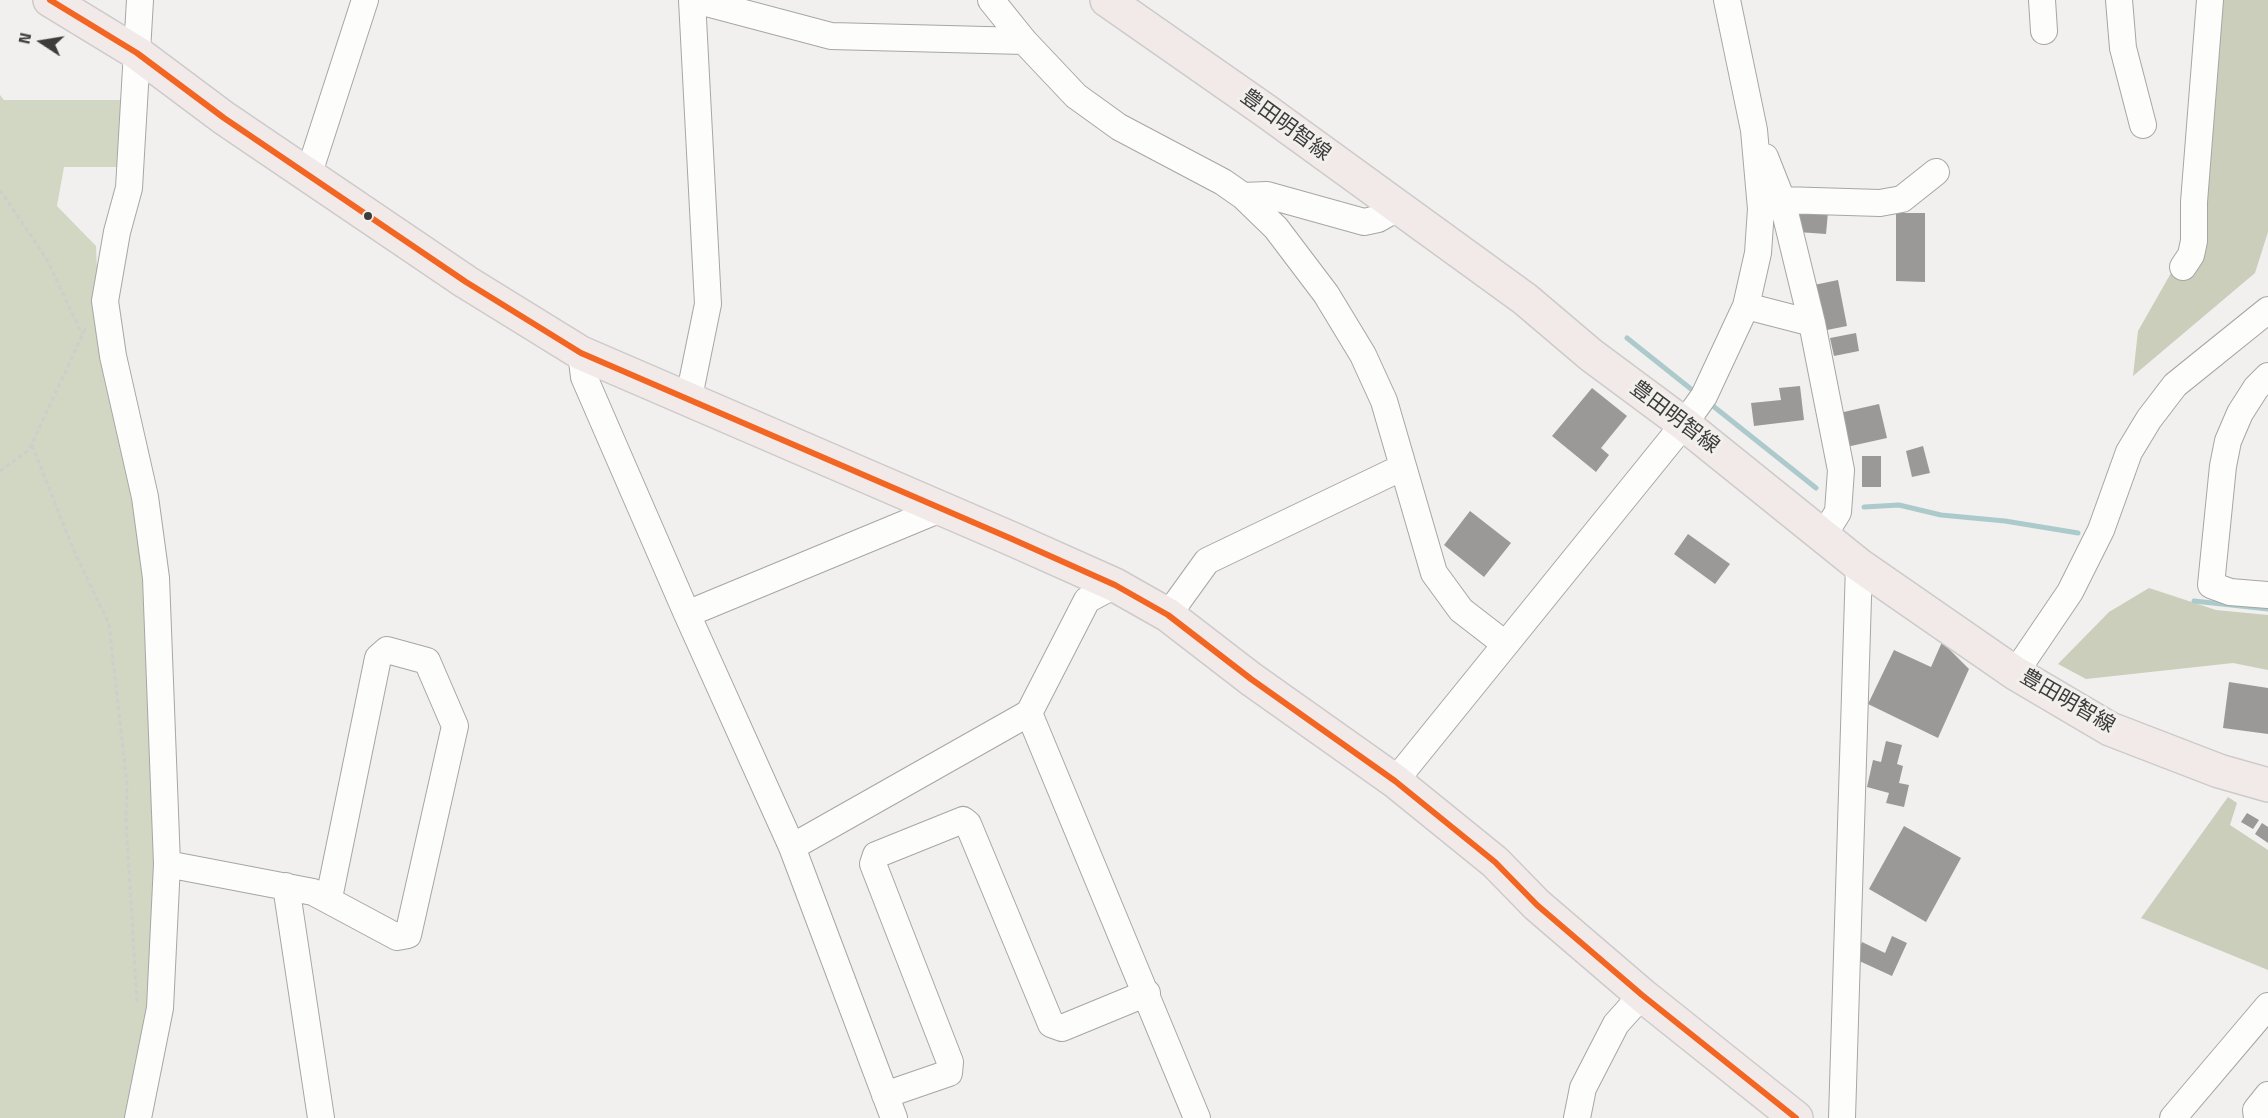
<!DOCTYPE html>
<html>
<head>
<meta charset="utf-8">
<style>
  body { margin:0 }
  #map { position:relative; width:2268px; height:1118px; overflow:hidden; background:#f1f0ee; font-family:"Titillium Web",sans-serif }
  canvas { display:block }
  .north { position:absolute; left:12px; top:12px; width:60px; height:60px; -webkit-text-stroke:4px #f2f0ed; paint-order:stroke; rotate:282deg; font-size:16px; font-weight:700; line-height:24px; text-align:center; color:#3d3c3b }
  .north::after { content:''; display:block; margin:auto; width:21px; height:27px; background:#3d3c3b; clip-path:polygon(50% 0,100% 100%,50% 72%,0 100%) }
</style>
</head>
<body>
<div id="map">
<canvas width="2268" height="1118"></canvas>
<div class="north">N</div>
</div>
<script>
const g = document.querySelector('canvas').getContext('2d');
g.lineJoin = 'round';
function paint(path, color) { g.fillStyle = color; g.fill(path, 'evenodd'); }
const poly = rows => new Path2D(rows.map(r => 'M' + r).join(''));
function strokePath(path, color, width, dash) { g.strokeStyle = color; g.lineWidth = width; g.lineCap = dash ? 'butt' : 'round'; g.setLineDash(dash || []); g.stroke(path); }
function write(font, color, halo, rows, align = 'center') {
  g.font = font + ' "Titillium Web","Noto Sans JP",sans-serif'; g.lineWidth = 6; g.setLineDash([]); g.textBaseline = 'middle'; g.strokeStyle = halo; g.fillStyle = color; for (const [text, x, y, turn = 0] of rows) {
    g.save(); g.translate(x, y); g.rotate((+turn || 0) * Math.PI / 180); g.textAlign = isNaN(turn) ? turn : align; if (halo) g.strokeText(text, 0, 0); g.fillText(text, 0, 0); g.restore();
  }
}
paint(poly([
  [0,95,4,100,121,100,121,167,64,167,57,206,96,246,100,339,147,580,163,872,148,1027,128,1118,0,1118]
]), '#d2d7c3');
paint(poly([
  [2216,0,2268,0,2268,232,2255,273,2133,376,2138,331,2196,229],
  [2149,588,2216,610,2268,615,2268,670,2233,663,2086,679,2058,664,2109,612],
  [2228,797,2237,803,2230,825,2268,850,2268,970,2141,918]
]), '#cacebb');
strokePath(poly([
  [1627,338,1696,393],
  [1708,402,1816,488],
  [1864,507,1899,505,1941,515,2005,521,2078,533],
  [2194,601,2268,609]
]), '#accacb', 5);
paint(poly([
  [1799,210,1828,212,1826,234,1798,232],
  [1896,213,1925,213,1925,282,1896,281],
  [1838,280,1847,326,1822,331,1814,285],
  [1856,333,1859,351,1834,356,1830,338],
  [1800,386,1804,420,1754,426,1751,403,1781,400,1779,388],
  [1592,388,1627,416,1601,448,1609,455,1596,472,1552,436],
  [1879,404,1887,438,1842,448,1835,414],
  [1923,446,1930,473,1912,477,1906,451],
  [1862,456,1881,456,1881,487,1862,487],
  [1470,511,1511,543,1484,577,1444,545],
  [1688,534,1730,564,1715,584,1674,554],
  [1942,642,1969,669,1938,738,1868,704,1894,650,1931,667],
  [2229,682,2268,688,2268,734,2223,728],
  [1886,741,1902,745,1897,764,1903,766,1899,783,1909,785,1904,807,1886,803,1889,793,1867,787,1873,760,1881,762],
  [2247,813,2259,820,2253,829,2241,822],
  [2262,823,2268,827,2268,843,2255,834],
  [1904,826,1961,858,1926,922,1869,889],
  [1892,936,1907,943,1892,976,1855,959,1862,942,1885,953]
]), '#9a9997');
const minor = poly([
  [695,0,831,36,1024,41],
  [991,0,1024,41,1076,96,1119,127,1223,182,1243,196,1276,228,1326,294,1363,355,1384,401,1434,573,1461,610,1505,644],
  [2042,0,2044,31],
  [2119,0,2123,48,2143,125],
  [1765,157,1782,200,1812,323,1841,470,1838,512,1823,536],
  [309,173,365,0],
  [1243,196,1267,195,1364,222,1378,219,1399,207],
  [1782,200,1880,203,1902,199,1936,172],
  [2183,267,2191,255,2194,241,2194,202,2210,0],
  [1746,306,1812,323],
  [581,353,584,377,687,614,792,847,894,1118],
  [2268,376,2256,388,2240,413,2228,441,2223,466,2211,585,2230,592,2268,595],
  [689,397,708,304,692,0],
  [687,614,943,508],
  [1168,615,1207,561,1403,467],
  [2015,673,2070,592,2101,530,2129,452,2149,419,2175,385,2268,310],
  [1029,713,1197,1118],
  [1395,781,1684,424,1704,396,1746,306,1758,253,1761,209,1754,130,1727,0],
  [792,847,1029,713,1087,600,1115,585],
  [167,864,313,892,397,937,408,935,455,726,427,661,387,650,378,658,329,898],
  [286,886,321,1118],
  [885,1095,949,1073,950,1062,873,864,876,855,963,820,968,824,1051,1024,1062,1028,1147,993],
  [138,1118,160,1008,167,864,156,578,145,497,113,356,105,301,117,232,129,188,140,0],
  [1577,1118,1583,1088,1616,1024,1642,995],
  [1842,1118,1859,565],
  [2173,1118,2268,1006],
  [2257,1118,2256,1110,2268,1095]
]);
const major = poly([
  [50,0,137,53,224,118,466,282,581,353,1012,539,1115,585,1168,615,1251,679,1395,781,1495,862,1537,905,1642,995,1796,1118],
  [1107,0,1266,111,1525,299,1591,355,1684,424,1859,565,2015,673,2110,729,2219,771,2268,785]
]);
strokePath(minor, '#a7a6a5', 28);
strokePath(major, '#cccbca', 36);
strokePath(poly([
  [0,190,46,258,82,334],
  [32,445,74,551,109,624,127,785,126,821,137,1002],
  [0,471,29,450,86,327]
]), '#cececc', 3, [4.5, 3]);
strokePath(minor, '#fdfdfc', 26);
strokePath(major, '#f2eae9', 33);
strokePath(poly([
  [50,0,137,53,224,118,466,282,581,353,1012,539,1115,585,1168,615,1251,679,1395,781,1495,862,1537,905,1642,995,1796,1118]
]), '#f26522', 6);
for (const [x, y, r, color] of [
  [368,216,5,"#3d3c3b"]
]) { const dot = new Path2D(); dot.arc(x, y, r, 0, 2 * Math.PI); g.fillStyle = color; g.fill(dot); strokePath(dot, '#f2f0ed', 2); }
write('21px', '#3d3c3b', '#f2f0ed', [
  ["豊田明智線",1285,126,36],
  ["豊田明智線",1674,418,37],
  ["豊田明智線",2067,702,30]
]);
</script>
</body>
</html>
